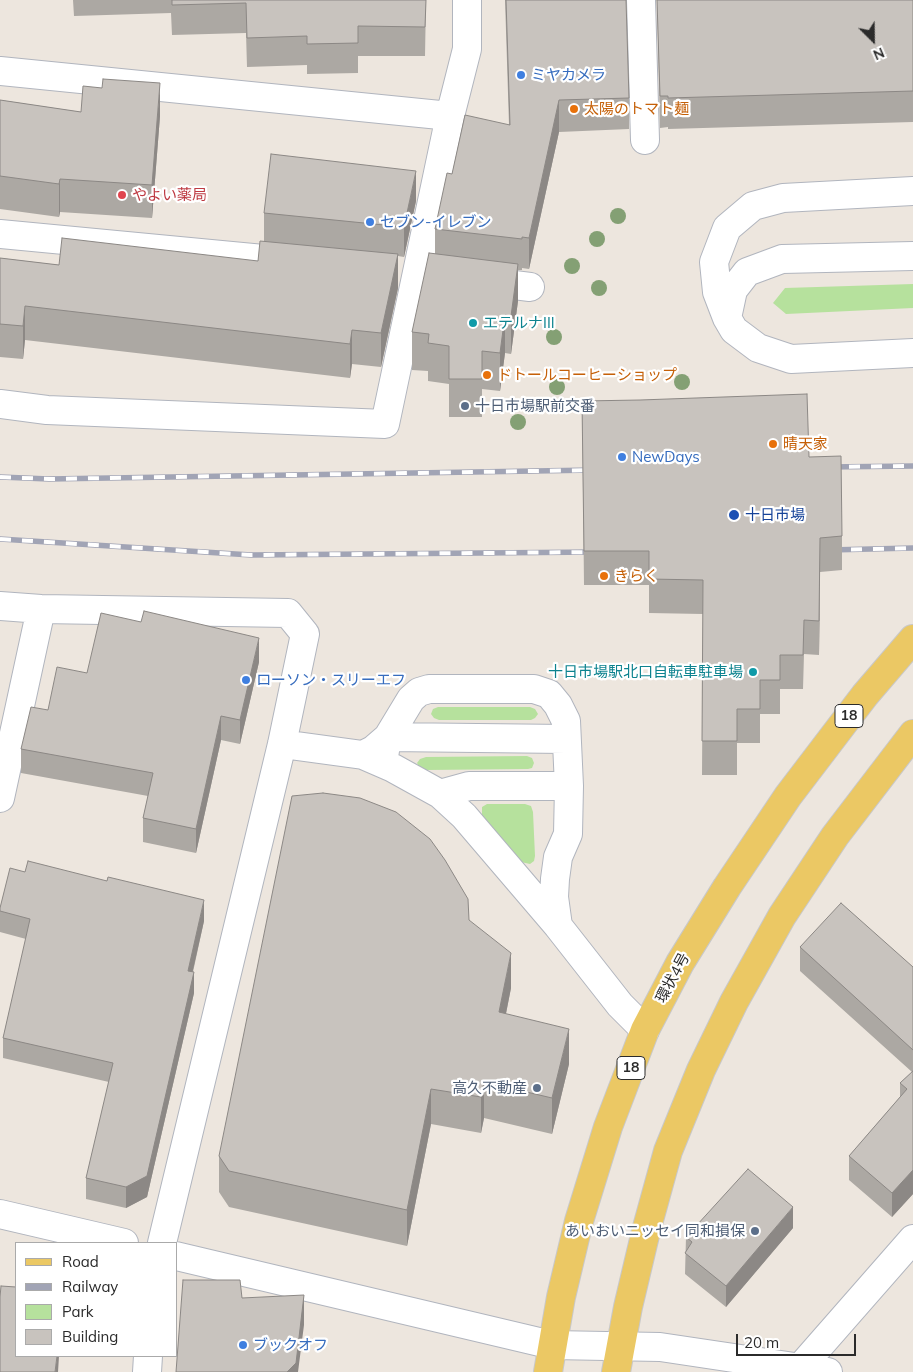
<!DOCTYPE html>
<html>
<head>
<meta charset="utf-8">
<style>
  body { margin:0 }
  #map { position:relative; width:913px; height:1372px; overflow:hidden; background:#ede6de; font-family:Mulish,sans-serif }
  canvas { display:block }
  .legend { position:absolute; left:15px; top:1242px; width:162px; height:115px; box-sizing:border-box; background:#fff; border:1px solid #aaa; margin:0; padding:6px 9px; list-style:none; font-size:15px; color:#2b2b2b }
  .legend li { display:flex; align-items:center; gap:10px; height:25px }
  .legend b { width:25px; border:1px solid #aaa }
  .north { position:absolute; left:848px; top:15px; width:50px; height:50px; -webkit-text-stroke:4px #fff; paint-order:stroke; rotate:157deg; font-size:14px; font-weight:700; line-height:20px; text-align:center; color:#2b2b2b }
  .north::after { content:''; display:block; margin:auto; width:18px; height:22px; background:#2b2b2b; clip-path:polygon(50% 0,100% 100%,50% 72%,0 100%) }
  .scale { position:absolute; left:736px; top:1334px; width:120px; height:22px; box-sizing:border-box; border:2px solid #2b2b2b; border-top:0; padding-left:6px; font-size:15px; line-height:18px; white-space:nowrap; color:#2b2b2b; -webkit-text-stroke:4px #fff; paint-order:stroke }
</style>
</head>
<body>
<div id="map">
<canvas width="913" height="1372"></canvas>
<ul class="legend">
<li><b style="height:6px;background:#ebc864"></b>Road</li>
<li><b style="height:6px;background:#a1a4b5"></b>Railway</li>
<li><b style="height:14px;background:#b6e19d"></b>Park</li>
<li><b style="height:14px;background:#c8c3be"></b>Building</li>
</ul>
<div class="north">N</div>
<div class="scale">20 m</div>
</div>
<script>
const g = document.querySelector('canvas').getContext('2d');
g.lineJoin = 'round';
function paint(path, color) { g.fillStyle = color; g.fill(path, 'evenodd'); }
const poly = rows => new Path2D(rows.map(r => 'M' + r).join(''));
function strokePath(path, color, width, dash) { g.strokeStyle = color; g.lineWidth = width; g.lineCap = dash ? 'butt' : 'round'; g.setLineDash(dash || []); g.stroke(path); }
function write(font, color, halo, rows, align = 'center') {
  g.font = font + ' Mulish,"Noto Sans JP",sans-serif'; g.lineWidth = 4.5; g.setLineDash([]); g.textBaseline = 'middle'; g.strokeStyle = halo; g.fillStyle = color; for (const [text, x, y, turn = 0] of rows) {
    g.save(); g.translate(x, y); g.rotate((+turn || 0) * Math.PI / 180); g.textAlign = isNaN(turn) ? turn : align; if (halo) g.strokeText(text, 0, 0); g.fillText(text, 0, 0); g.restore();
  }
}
paint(poly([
  [913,284,913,308,786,314,773,303,785,288],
  [438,707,530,707,535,709,538,714,535,718,531,720,439,720,434,718,431,714,433,709],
  [527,756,532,758,534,763,532,768,528,769,426,770,420,768,417,763,420,759,426,757],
  [487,804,525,804,531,806,533,812,535,856,534,861,530,864,521,862,482,815,482,807]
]), '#b6e19d');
const minor = poly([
  [641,0,645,140],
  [0,71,450,116],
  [913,191,783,198,753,206,727,228,714,262,717,292,727,318,734,330,758,348,791,359,913,353],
  [0,234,295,262],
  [482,281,530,287],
  [727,318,733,290,747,272,782,259,913,256],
  [0,404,47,410,385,424,450,116,467,49,467,0],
  [0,606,41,609,288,613,305,634,282,744,162,1243],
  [282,744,363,755,393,768,440,794,464,816,558,926,620,1005,645,1030],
  [385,751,384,746,388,737,566,739],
  [363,755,373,750,388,737,411,699,419,692,429,689,534,689,549,694,558,705,566,721,569,786,568,834,558,857,555,879,554,897,558,926],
  [440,794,469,786,569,786],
  [0,798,41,609],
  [0,1214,124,1243],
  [176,1256,552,1345,660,1347,828,1372],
  [800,1368,913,1239],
  [147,1372,148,1356]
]);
const major = poly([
  [548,1372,561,1297,579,1221,608,1127,645,1030,680,963,727,887,788,796,865,695,913,639],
  [616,1372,628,1307,646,1231,668,1151,701,1070,734,1002,782,916,835,836,913,734]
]);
strokePath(minor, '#b1b5be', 30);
strokePath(major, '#c8c8c8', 30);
strokePath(minor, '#fff', 28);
strokePath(major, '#ebc864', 28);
const rail = poly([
  [827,467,913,466],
  [0,477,49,479,595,470],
  [0,539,251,555,597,552],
  [829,550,913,548]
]);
strokePath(rail, '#a1a4b5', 5.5);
strokePath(rail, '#fff', 4, [11]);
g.fillStyle = '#84a074';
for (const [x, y] of [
  [618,216],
  [597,239],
  [572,266],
  [599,288],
  [554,337],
  [682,382],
  [557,387],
  [518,422]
]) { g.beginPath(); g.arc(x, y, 8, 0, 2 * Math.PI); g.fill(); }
paint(poly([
  [73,0,426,0,425,56,358,56,358,73,307,74,307,65,247,67,246,33,172,35,171,13,74,16],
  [505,0,626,0,629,98,629,129,559,132,529,269,522,268,522,270,518,270,518,301,511,354,505,353,500,391,482,389,482,417,449,417,449,384,428,381,428,371,412,370,412,332,435,254,435,229,452,174,509,125],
  [657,0,913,0,913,122,668,129,668,127,660,128],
  [0,100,81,112,160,116,152,218,60,212,59,217,0,209],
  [416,201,404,257,398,256,398,288,381,367,352,364,350,378,25,340,23,359,0,357,0,258,59,265,258,261,264,241,264,213],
  [582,401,809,457,842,536,842,570,820,572,819,655,804,654,803,689,780,689,780,714,760,714,760,743,737,743,737,775,702,775,703,614,649,613,649,585,584,585],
  [259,662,240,744,221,740,196,853,143,842,143,818,148,796,21,773,21,749,87,673],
  [0,908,204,921,193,972,194,993,147,1197,126,1208,86,1199,86,1178,109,1082,3,1058,3,1038,26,939,0,932],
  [469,920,511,988,506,1014,569,1064,552,1134,484,1118,481,1133,431,1124,407,1246,229,1207,219,1192,219,1156],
  [800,947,913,967,913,1194,892,1217,849,1180,849,1156,900,1097,900,1083,912,1072,800,971],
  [793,1228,726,1307,685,1274,686,1237]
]), '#aca8a3');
paint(poly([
  [160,83,160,116,152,218,152,185],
  [559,100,559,132,529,269,529,238],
  [416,171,416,201,404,257,404,227],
  [60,179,60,212,59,217,59,184],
  [398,254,398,288,381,367,381,333],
  [518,264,518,301,511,354,511,316],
  [25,306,25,340,23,359,23,326],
  [505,315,505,353,500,391,500,353],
  [352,330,352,364,350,378,350,344],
  [820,538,820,572,819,655,819,621],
  [259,638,259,662,240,744,240,720],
  [221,716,221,740,196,853,196,829],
  [204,900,204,921,188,992,188,971],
  [511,953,511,988,499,1048,499,1012],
  [194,972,194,993,147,1197,126,1208,126,1187],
  [569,1029,569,1064,552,1134,552,1098],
  [484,1082,484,1118,481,1133,481,1097],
  [431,1089,431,1124,407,1246,407,1210],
  [913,1170,913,1194,892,1217,892,1193],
  [793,1207,793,1228,726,1307,726,1286],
  [304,1295,304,1325,298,1372,287,1372],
  [57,1356,59,1356,58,1372,55,1372]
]), '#8c8885');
const building = poly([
  [172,0,426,0,425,27,358,26,358,43,307,44,307,36,247,38,246,3,172,5,172,0],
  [506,0,626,0,629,98,559,100,529,238,522,237,522,239,435,229,447,173,452,174,465,115,510,125,506,0],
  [657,0,913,0,913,91,668,98,668,96,660,96,657,0],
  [103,79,160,83,152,185,60,179,59,184,0,176,0,100,81,112,83,86,102,88,103,79],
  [271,154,416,171,404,227,264,213,271,154],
  [62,238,258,261,260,241,398,254,381,333,352,330,350,344,25,306,23,326,0,324,0,258,59,265,62,238],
  [429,253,518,264,511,316,505,315,500,353,482,351,482,379,449,379,449,346,428,343,429,334,412,332,429,253],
  [807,394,809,457,841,456,842,536,820,538,819,621,804,620,803,655,780,655,780,680,760,680,760,709,737,709,737,741,702,741,703,580,649,579,649,551,584,551,582,401,640,400,807,394],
  [144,611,259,638,240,720,221,716,196,829,143,818,153,773,21,749,31,707,48,710,57,667,87,673,101,613,141,622,144,611],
  [323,793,360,798,396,812,430,839,445,860,468,899,469,920,511,953,499,1012,569,1029,552,1098,484,1082,481,1097,431,1089,407,1210,229,1171,219,1156,292,796,323,793],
  [28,861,107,881,108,877,204,900,188,971,194,972,147,1176,126,1187,86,1178,113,1063,3,1038,30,919,0,911,0,908,10,868,25,872,28,861],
  [841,903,913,967,913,1050,800,947,841,903],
  [913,1071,913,1170,892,1193,849,1156,907,1089,900,1083,913,1071],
  [748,1169,793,1207,726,1286,685,1253,692,1242,686,1237,748,1169],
  [183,1280,240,1280,242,1298,304,1295,296,1363,287,1372,176,1372,183,1280],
  [1,1286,16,1287,16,1356,57,1356,55,1372,0,1372,0,1297,1,1286]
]);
paint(building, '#c8c3be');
strokePath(building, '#8c8885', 1);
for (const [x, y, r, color] of [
  [521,75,5,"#3f7fe0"],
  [574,109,5,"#e8710a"],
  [122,195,5,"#e0444e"],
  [370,222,5,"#3f7fe0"],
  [473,323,5,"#0f9aa8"],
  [487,375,5,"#e8710a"],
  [465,406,5,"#5c6f8a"],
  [773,444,5,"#e8710a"],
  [622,457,5,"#3f7fe0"],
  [734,515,6,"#1a4fb4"],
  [604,576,5,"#e8710a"],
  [753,672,5,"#0f9aa8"],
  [246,680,5,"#3f7fe0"],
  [537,1088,5,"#5c6f8a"],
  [755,1231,5,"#5c6f8a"],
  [243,1345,5,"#3f7fe0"]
]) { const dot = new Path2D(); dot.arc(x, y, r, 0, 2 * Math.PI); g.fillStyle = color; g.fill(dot); strokePath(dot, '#fff', 2); }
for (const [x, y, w] of [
  [849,716,28],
  [631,1068,28]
]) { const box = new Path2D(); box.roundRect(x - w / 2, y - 11.5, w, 23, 4); g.fillStyle = '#fff'; g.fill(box); strokePath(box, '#2b2b2b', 1); }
write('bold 14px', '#2b2b2b', null, [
  ["18",849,716],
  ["18",631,1068]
]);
write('15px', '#366cbe', '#fff', [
  ["ミヤカメラ",531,75],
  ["セブン-イレブン",380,222],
  ["NewDays",632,457],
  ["ローソン・スリーエフ",256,680],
  ["ブックオフ",253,1345]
], 'left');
write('15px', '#c56008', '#fff', [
  ["太陽のトマト麺",584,109],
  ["ドトールコーヒーショップ",497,375],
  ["晴天家",783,444],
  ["きらく",614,576]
], 'left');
write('15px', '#be3a42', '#fff', [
  ["やよい薬局",132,195]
], 'left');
write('15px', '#0d838f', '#fff', [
  ["エテルナIII",483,323],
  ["十日市場駅北口自転車駐車場",743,672,"right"]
], 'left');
write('15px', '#4e5e75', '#fff', [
  ["十日市場駅前交番",475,406,"left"],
  ["高久不動産",527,1088],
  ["あいおいニッセイ同和損保",745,1231]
], 'right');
write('15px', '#164399', '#fff', [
  ["十日市場",745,515]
], 'left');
write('15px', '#2b2b2b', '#fff', [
  ["環状4号",673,978,-62]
]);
</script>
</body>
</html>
